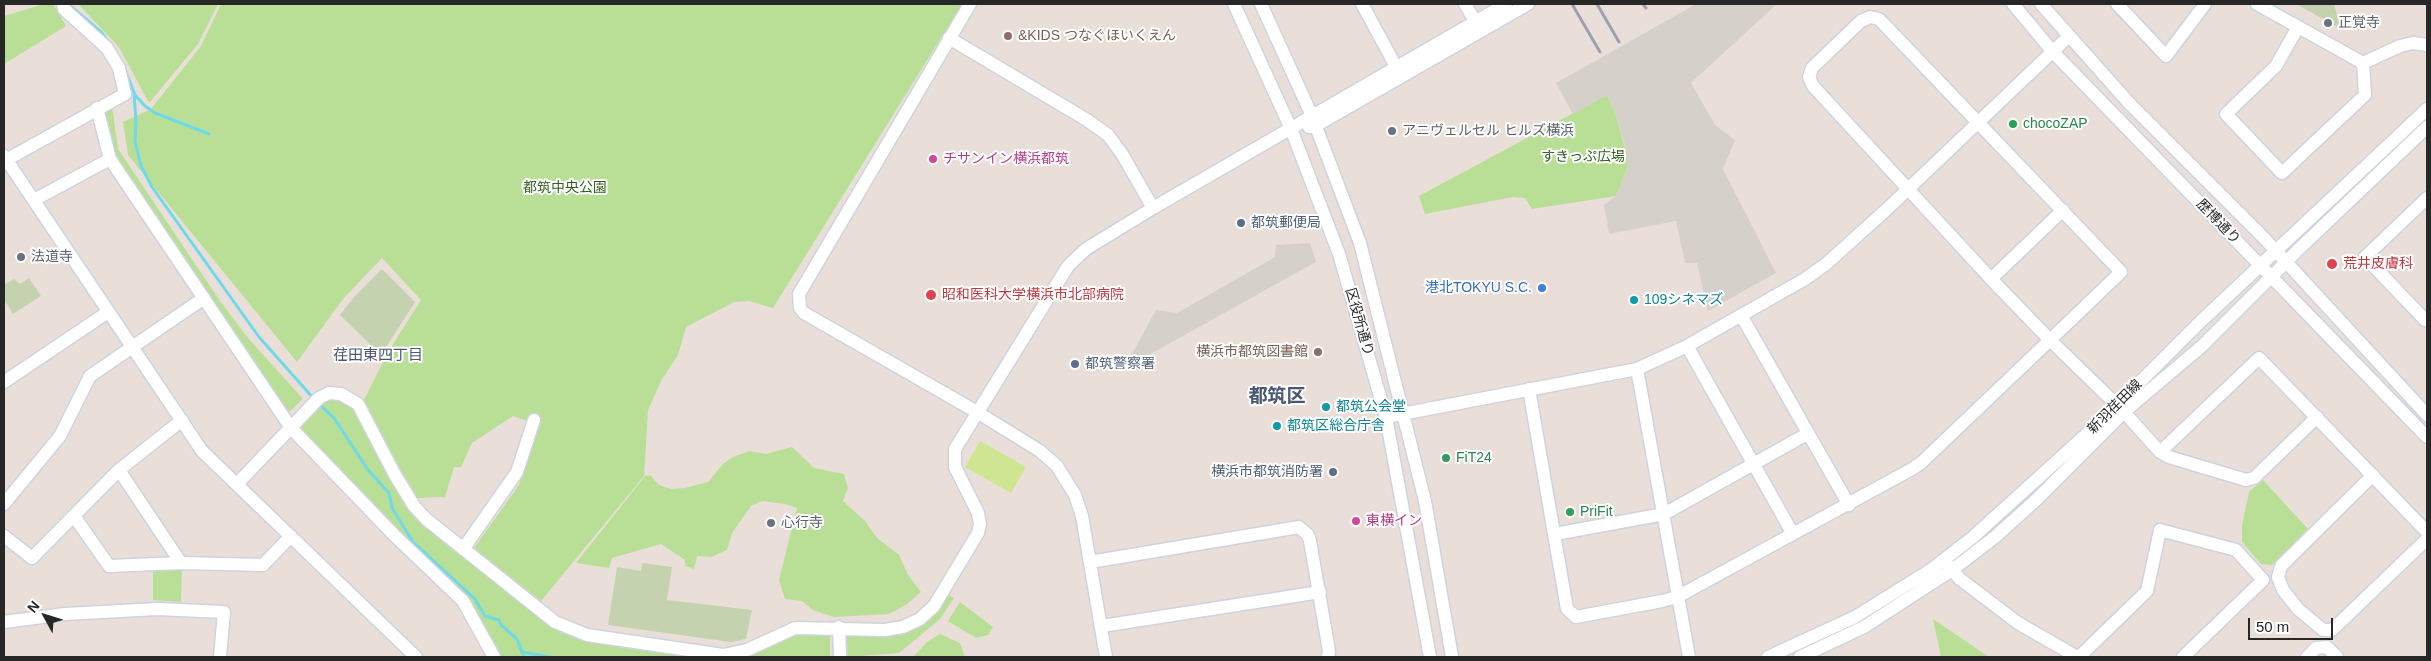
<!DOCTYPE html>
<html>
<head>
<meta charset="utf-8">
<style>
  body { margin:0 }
  #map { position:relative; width:2431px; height:661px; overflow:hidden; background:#e9dfd8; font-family:Helvetica,sans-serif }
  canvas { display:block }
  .frame { position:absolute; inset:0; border:5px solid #272727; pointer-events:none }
  .north { position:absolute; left:20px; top:591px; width:50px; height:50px; -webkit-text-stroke:4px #fff; paint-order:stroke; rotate:309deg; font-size:14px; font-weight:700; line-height:20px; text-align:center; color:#272727 }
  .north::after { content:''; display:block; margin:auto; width:18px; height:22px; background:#272727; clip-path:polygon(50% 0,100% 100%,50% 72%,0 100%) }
  .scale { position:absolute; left:2248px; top:618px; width:85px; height:22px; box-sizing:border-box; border:2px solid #272727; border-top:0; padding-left:6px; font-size:15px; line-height:18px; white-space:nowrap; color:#272727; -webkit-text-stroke:4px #fff; paint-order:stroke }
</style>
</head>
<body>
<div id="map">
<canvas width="2431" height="661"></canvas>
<div class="frame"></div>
<div class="north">N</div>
<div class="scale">50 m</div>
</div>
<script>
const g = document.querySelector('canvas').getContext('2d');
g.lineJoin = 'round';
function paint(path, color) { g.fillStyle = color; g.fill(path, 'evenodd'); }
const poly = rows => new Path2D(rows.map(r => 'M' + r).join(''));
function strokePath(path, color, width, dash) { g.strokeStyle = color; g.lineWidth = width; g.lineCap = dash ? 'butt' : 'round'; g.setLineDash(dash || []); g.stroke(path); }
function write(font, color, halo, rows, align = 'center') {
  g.font = font + ' Helvetica,"Noto Sans JP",sans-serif'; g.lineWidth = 4; g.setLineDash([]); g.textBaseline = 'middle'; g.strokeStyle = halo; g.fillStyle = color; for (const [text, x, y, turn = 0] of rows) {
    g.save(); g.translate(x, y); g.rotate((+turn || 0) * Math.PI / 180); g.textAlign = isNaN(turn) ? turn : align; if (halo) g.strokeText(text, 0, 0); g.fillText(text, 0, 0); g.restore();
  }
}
paint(poly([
  [44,4,53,4,66,26,4,64,4,16],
  [78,4,218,4,198,44,149,103,119,47],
  [221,4,962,4,773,308,749,301,734,302,686,327,678,355,662,379,648,410,644,476,541,601,474,548,519,485,538,425,513,416,472,443,461,467,454,467,445,497,418,498,399,467,364,400,388,352,421,300,382,258,343,299,297,362,128,155,123,122,151,109,201,46],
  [1607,95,1616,115,1627,156,1628,167,1616,196,1532,209,1525,198,1513,197,1425,214,1419,196],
  [112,106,118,149,220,301,248,338,303,399,289,412,113,154,103,111],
  [337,398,356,408,404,499,560,628,712,657,496,657,472,603,417,551,302,432,301,425,326,402],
  [792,447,814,468,844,474,848,488,843,501,865,521,877,538,899,555,908,575,921,592,907,604,889,614,834,617,813,610,802,601,785,599,779,580,797,508,785,504,762,501,751,506,732,533,727,550,711,557,697,556,694,569,685,566,685,560,661,544,612,558,609,568,576,563,645,476,650,475,659,485,671,489,685,488,708,482,723,464,733,457,750,451,766,454],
  [2263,480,2308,529,2272,565,2261,564,2242,542,2242,526,2249,492],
  [182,570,181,602,153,600,153,571],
  [949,595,954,598,940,619,899,653,848,657,846,633,887,636,911,629,932,617],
  [960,602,993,627,988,635,976,638,948,621],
  [1933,619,1989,657,1941,657],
  [798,634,830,635,830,657,742,657,754,655],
  [940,634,960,643,965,657,913,657,927,642]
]), '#b8df95');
paint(poly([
  [2296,4,2334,4,2341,29],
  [382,269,415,302,381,355,340,315,354,297],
  [29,278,41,296,13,314,4,299,4,285,14,279,20,284],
  [642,563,672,567,667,600,752,610,746,639,731,642,608,625,617,567,641,571]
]), '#c5d2b0');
paint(poly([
  [980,441,1026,467,1011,493,965,467]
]), '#cee691');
paint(poly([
  [1696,4,1777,4,1691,83,1715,125,1735,140,1723,169,1776,273,1708,311,1697,263,1685,263,1676,221,1609,234,1604,205,1616,196,1628,167,1625,145,1616,115,1607,95,1573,114,1556,83],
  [1310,243,1316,262,1138,361,1127,363,1156,310,1177,313,1275,257,1276,245]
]), '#d6d0cb');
strokePath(poly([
  [68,4,101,32,111,45],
  [127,75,135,95,145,106,155,113,209,134],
  [134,93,136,121,135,141,141,166,152,187,259,337,314,399],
  [318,403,334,418,368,470,389,493,392,508,413,542,475,599,485,616,499,620,501,625,517,639,524,657],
  [523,652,549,657]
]), '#6dd9e9', 3);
const minor = poly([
  [970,4,799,294,800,308,804,313,977,412,1040,451,1057,466,1075,495,1082,516,1106,657],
  [1234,4,1291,129,1339,254,1386,417,1430,657],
  [1261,4,1312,116,1360,243,1425,501,1452,657],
  [1362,4,1400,74],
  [1465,4,1475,21],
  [2013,4,2053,52,2427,437],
  [2041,4,2129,103,2264,238,2427,415],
  [2117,4,2166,56,2205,4],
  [2257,4,2363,63,2400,46,2413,43,2427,45],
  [2298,27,2276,66,2226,114,2282,173,2365,95,2363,63],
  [949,38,1087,120,1108,135,1122,154,1153,208],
  [97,108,110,159],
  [1309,127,1315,126,1528,4],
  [4,156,202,451,416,657],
  [6,160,125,94,119,68,107,48,64,9,63,4],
  [34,200,110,159,291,428,396,537,463,601,494,657],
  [1991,279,2063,210],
  [1741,315,1849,505],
  [2425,320,2365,257,2427,198],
  [1687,346,1793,534],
  [1637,369,1689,657],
  [4,382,108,312],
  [1529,389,1567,609,1576,617,1662,601,1677,597,1912,469,1922,462,2050,340,2121,272,1879,19,1870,17,1861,21,1812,68,1809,77,1813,86,1991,279,2050,340,2124,412,2160,452,2169,457,2246,480,2254,478,2317,417],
  [1386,417,1637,369,1687,346,1805,279,1826,264,1886,210,2069,36],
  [2160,452,2259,358,2427,532],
  [119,470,181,563],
  [2373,475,2281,566,2278,577,2283,590,2298,609,2323,630,2332,630,2427,539],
  [237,484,319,398,329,393,341,394,358,404,395,475,414,506,426,519,555,622,587,635,723,655,747,650,795,628,885,630,903,627,920,619,934,606,978,533,980,524,978,513,955,467,955,449,1068,266,1086,249,1153,208,1506,4],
  [4,504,60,436,90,376,204,298],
  [74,516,109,566,181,563,263,565,291,536],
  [1555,534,1664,514,1807,434],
  [4,536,32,558,119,470,182,420],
  [463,549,517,472,534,420],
  [1090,562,1299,527,1308,535,1310,541,1329,651,1328,657],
  [1948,565,1960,579,2018,623,2077,657],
  [4,622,65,614,157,609,224,612,220,657],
  [1102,626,1320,592],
  [839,627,840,657],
  [1768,657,1855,617,1932,569,1973,537,2100,422,2200,322,2427,109],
  [1800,657,1864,627,1952,570,1995,537,2037,499,2124,412,2202,346,2300,248,2427,127],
  [2079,657,2147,591,2160,530,2236,550,2263,580,2183,657],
  [2307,657,2316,648,2327,647,2337,657]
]);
strokePath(minor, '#ced3e0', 15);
strokePath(minor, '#fff', 12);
strokePath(poly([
  [1572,4,1600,52],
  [1597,4,1619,42],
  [1643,4,1646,8]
]), '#9ca1b1', 3);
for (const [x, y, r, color] of [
  [2328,23,5,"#6b7280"],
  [1008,36,5,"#8d6e63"],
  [2013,124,5,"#2e9e5b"],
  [1392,131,5,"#6b7280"],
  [933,159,5,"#d1479c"],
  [1241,223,5,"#5c6f8a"],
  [21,257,5,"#6b7280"],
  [2332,264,6,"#e0444e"],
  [1542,288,5,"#3f7fe0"],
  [931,295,6,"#e0444e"],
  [1634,300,5,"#0f9aa8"],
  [1318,352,5,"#8d6e63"],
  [1075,364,5,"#5c6f8a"],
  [1326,407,5,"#0f9aa8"],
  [1277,426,5,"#0f9aa8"],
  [1446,458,5,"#2e9e5b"],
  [1333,472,5,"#5c6f8a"],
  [1570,512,5,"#2e9e5b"],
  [1356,521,5,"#d1479c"],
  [771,523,5,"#6b7280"]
]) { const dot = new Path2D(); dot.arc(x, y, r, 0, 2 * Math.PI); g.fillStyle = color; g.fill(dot); strokePath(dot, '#fff', 2); }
write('14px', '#5b616d', '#fff', [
  ["正覚寺",2338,23],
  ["アニヴェルセル ヒルズ横浜",1402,131],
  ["法道寺",31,257],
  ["心行寺",781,523]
], 'left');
write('14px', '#785e54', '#fff', [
  ["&KIDS つなぐほいくえん",1018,36],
  ["横浜市都筑図書館",1308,352,"right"]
], 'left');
write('14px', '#27864d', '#fff', [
  ["chocoZAP",2023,124],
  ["FiT24",1456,458],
  ["PriFit",1580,512]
], 'left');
write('14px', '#325f1b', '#fff', [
  ["すきっぷ広場",1583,157],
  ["都筑中央公園",565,188]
]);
write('14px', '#b23c85', '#fff', [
  ["チサンイン横浜都筑",943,159],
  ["東横イン",1366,521]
], 'left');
write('14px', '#272727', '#fff', [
  ["歴博通り",2218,222,46],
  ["区役所通り",1359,322,74],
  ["新羽荏田線",2115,407,-45]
]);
write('14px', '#4e5e75', '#fff', [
  ["都筑郵便局",1251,223],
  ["都筑警察署",1085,364],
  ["横浜市都筑消防署",1323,472,"right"]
], 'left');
write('14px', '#be3a42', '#fff', [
  ["荒井皮膚科",2343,264],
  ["昭和医科大学横浜市北部病院",942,295]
], 'left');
write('14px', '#366cbe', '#fff', [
  ["港北TOKYU S.C.",1532,288]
], 'right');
write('14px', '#0d838f', '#fff', [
  ["109シネマズ",1644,300],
  ["都筑公会堂",1336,407],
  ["都筑区総合庁舎",1287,426]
], 'left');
write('15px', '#495775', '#fff', [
  ["荏田東四丁目",378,356]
]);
write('bold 19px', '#495775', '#fff', [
  ["都筑区",1277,397]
]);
</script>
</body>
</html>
